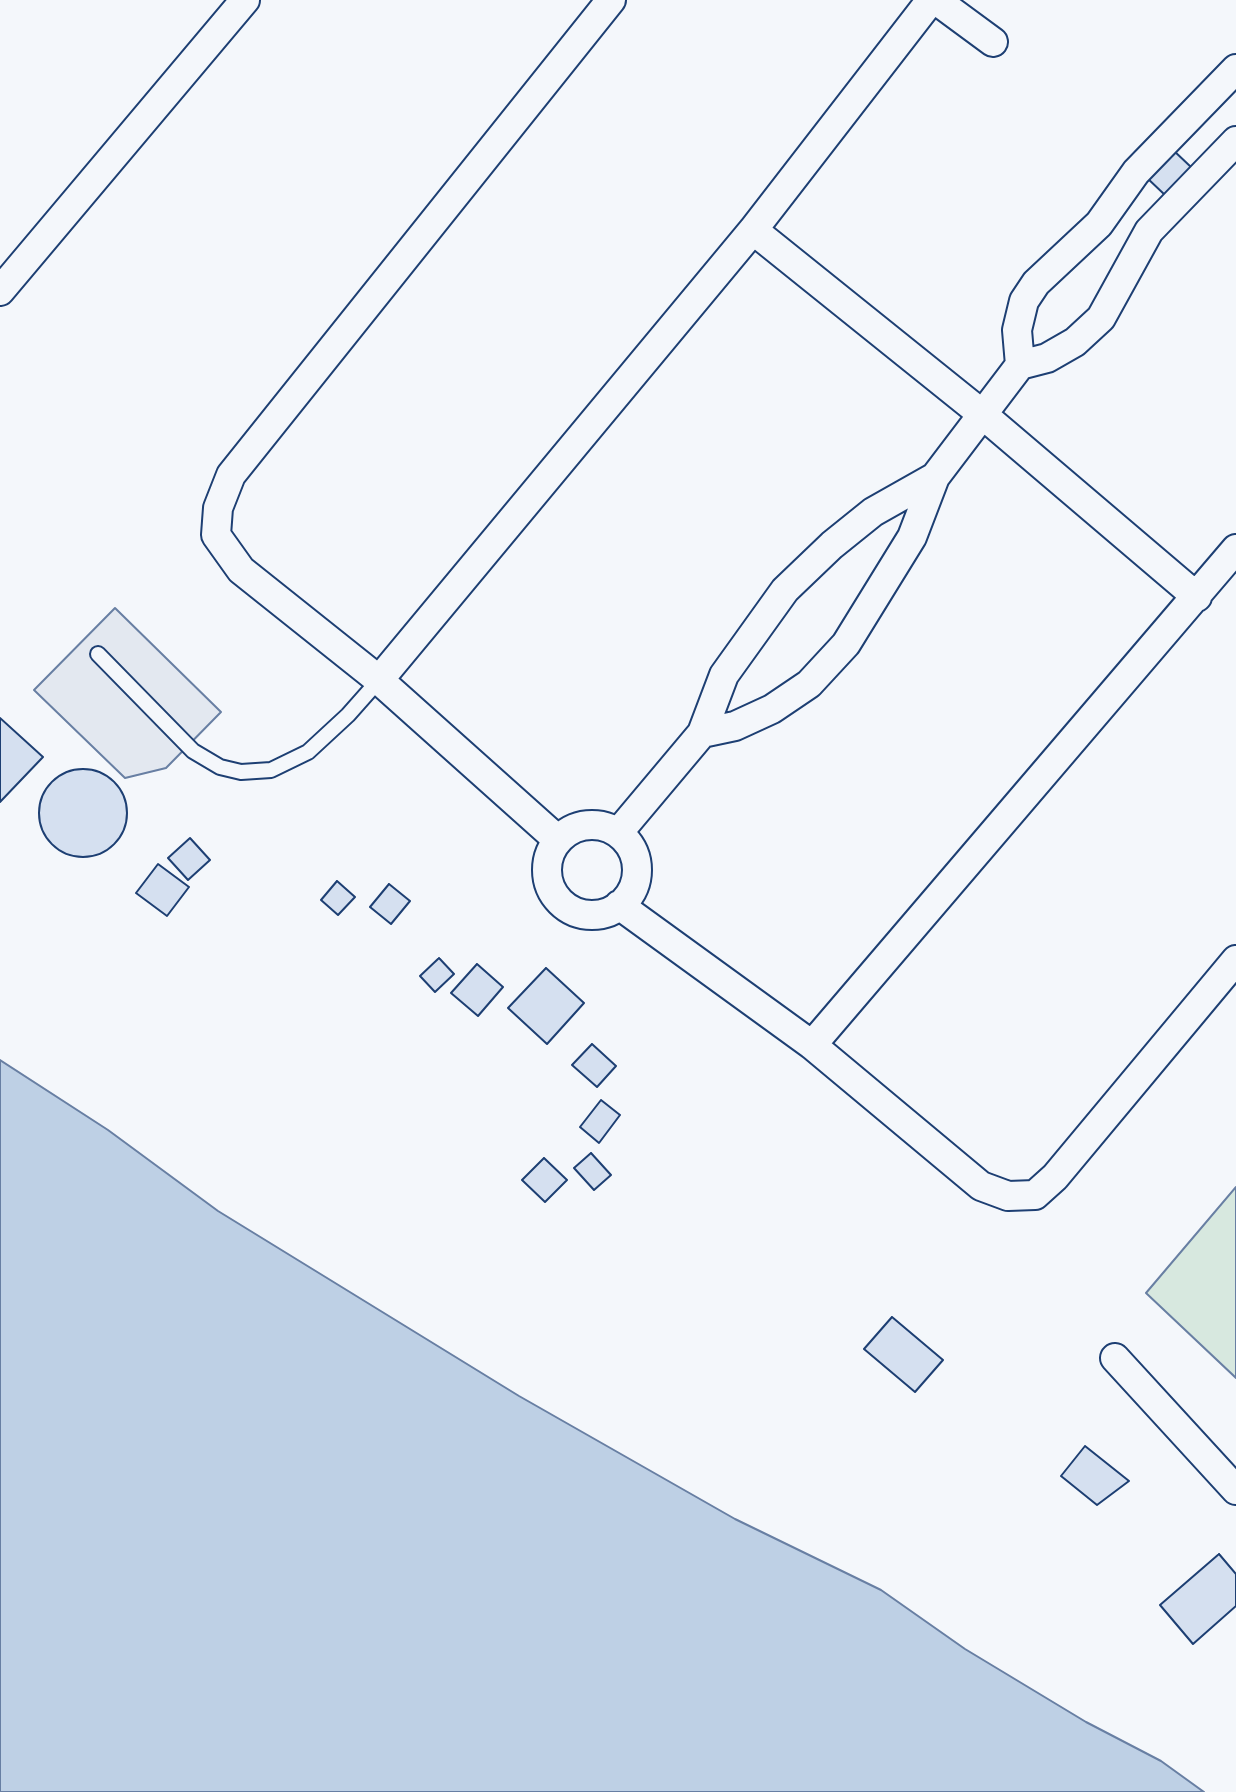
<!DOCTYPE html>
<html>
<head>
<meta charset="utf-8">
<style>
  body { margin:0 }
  canvas { display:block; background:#f4f7fb }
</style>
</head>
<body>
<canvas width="1236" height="1792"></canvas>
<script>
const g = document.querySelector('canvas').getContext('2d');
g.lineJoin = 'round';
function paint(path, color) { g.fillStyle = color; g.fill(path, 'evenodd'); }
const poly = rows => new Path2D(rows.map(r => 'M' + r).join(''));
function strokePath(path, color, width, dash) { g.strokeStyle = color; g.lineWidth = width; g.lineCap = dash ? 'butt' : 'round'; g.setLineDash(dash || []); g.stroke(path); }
const green = poly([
  [1236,1187,1236,1378,1146,1293,1236,1187]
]);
paint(green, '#d7e8df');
strokePath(green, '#687fa3', 2);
const parking = poly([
  [115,608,221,712,166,768,125,778,34,690,115,608]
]);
paint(parking, '#e3e8f0');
strokePath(parking, '#687fa3', 2);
const water = poly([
  [0,1060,108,1130,218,1211,519,1396,735,1519,881,1590,965,1649,1086,1722,1161,1761,1204,1792,0,1792,0,1060]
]);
paint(water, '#bed0e5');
strokePath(water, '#687fa3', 2);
const building = poly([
  [1172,149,1192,168,1166,196,1145,176,1172,149],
  [0,718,43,757,0,802,0,718],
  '39 813a44 44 0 1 1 88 0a44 44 0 1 1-88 0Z',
  [190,838,210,860,188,880,168,858,190,838],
  [158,864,189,887,167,916,136,893,158,864],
  [337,881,355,897,338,915,321,900,337,881],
  [389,884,410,901,391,924,370,907,389,884],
  [439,958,454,974,435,992,420,976,439,958],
  [477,964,503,987,478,1016,451,993,477,964],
  [546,968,584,1003,547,1044,508,1008,546,968],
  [592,1044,616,1066,597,1087,572,1065,592,1044],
  [601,1100,620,1115,599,1143,580,1127,601,1100],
  [591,1153,611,1175,594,1190,574,1168,591,1153],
  [544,1158,567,1180,545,1202,522,1180,544,1158],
  [892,1317,943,1360,915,1392,864,1349,892,1317],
  [1085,1446,1129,1481,1097,1505,1061,1476,1085,1446],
  [1219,1554,1236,1574,1236,1606,1193,1644,1160,1605,1219,1554]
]);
paint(building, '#d5e0f0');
strokePath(building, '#1d3f73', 2);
const lane = poly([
  [98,654,193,751,220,767,241,772,271,770,308,752,348,715,379,680]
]);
const street = poly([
  [936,0,993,42],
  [753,230,982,414,1197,597],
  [0,291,245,0],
  [1020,365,1017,330,1024,301,1036,283,1099,224,1136,172,1236,69],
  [379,680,753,230,931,0],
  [702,733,735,726,772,709,809,684,846,644,912,537,935,477,1020,365,1047,358,1075,342,1101,318,1149,231,1236,141],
  '547 870a45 45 0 1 1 90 0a45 45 0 1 1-90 0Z',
  [618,833,702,733,724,675,785,590,832,545,873,512,935,477],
  [558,840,379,680,241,570,216,535,218,508,231,475,611,0],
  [619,905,812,1045,981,1186,1008,1196,1035,1195,1055,1177,1236,960],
  [812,1045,1236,549],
  [1115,1358,1236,1490]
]);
strokePath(lane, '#1d3f73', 18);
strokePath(street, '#1d3f73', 32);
strokePath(lane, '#f4f7fb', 14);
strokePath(street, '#f4f7fb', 28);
</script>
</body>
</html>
